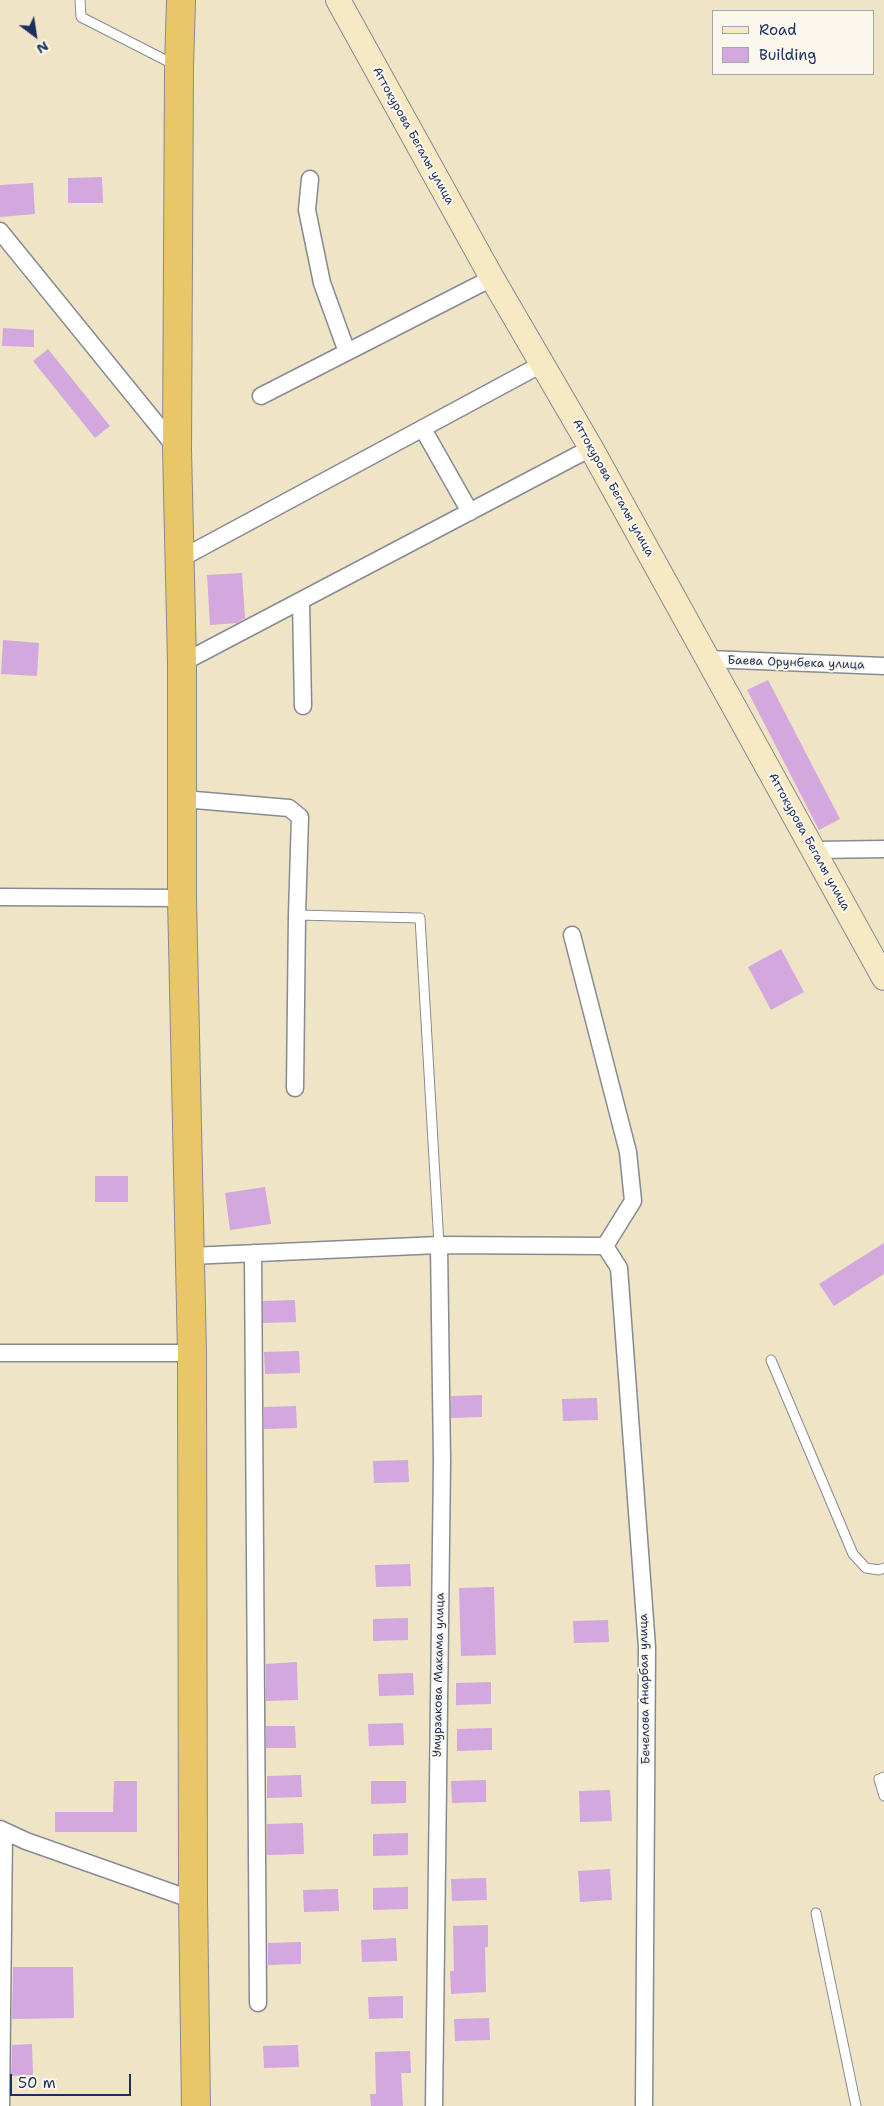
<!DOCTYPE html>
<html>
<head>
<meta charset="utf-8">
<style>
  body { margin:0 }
  #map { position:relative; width:884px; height:2106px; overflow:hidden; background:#f0e4c6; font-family:"Shantell Sans",sans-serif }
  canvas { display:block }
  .legend { position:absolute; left:712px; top:10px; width:162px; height:65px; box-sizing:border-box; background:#fbf7ec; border:1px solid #a1a7b3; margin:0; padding:6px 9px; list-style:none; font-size:15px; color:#1b2f5e }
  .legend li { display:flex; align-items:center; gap:10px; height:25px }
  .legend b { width:25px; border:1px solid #a1a7b3 }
  .north { position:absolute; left:10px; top:10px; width:50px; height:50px; -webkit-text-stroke:4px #fbf7ec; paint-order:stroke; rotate:149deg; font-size:14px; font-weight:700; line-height:20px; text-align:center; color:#1b2f5e }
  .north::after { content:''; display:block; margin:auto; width:18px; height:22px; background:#1b2f5e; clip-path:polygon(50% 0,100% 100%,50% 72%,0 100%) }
  .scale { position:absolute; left:10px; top:2074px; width:121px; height:22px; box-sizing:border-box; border:2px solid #1b2f5e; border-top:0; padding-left:6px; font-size:15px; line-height:18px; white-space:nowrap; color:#1b2f5e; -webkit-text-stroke:4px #fbf7ec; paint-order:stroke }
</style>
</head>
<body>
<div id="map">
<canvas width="884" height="2106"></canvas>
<ul class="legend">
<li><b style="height:6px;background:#f6e9c3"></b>Road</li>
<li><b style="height:14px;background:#d2a8de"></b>Building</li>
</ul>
<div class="north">N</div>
<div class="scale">50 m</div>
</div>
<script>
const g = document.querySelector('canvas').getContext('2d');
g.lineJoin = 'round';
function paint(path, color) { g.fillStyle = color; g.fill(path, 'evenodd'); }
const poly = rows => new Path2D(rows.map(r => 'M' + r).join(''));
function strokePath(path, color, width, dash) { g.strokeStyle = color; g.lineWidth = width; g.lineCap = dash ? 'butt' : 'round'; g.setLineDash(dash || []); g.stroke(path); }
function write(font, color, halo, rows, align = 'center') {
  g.font = font + ' "Shantell Sans",sans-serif'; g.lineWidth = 4; g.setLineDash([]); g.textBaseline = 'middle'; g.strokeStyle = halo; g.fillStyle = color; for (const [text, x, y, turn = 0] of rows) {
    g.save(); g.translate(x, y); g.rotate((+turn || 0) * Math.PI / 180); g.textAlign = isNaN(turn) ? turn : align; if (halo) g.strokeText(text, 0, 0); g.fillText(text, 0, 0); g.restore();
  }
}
paint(poly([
  [102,177,103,203,68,203,68,178],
  [33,183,35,214,0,217,0,185],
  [3,328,34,330,34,347,2,346],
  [48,349,110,426,95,438,33,361],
  [242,573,245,618,237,623,210,625,207,575],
  [3,640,39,643,37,676,1,674],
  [768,680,840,819,819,830,747,690],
  [781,949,804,992,771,1010,748,967],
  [95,1176,128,1176,128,1202,95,1202],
  [265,1187,271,1224,230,1230,225,1193],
  [884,1243,884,1274,834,1306,819,1284],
  [295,1300,296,1322,263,1323,263,1301],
  [299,1351,300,1373,265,1374,264,1352],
  [482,1395,482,1417,451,1418,451,1396],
  [597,1398,598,1420,563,1421,562,1399],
  [296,1406,297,1428,264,1429,264,1407],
  [408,1460,409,1482,374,1483,373,1461],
  [410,1564,411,1586,376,1587,375,1565],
  [494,1587,496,1655,461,1656,459,1588],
  [408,1618,408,1640,373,1641,373,1619],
  [608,1620,609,1642,574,1643,573,1621],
  [297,1662,298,1700,266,1701,266,1664],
  [413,1673,414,1695,379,1696,378,1674],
  [491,1682,491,1704,456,1705,456,1683],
  [403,1723,404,1745,369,1746,368,1724],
  [266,1726,295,1726,296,1748,266,1748],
  [492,1728,492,1750,457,1751,457,1729],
  [301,1775,302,1797,267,1798,267,1776],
  [486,1780,486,1802,452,1803,451,1781],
  [114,1781,137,1781,137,1832,55,1832,55,1812,113,1812],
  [371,1781,406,1781,406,1803,371,1804],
  [610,1790,612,1821,580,1822,579,1791],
  [303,1823,304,1854,267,1855,267,1824],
  [408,1833,408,1855,373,1856,373,1834],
  [610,1869,612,1900,580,1902,578,1871],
  [486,1878,487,1900,452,1901,451,1879],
  [408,1887,408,1909,373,1910,373,1888],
  [338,1889,339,1911,304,1912,303,1890],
  [488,1925,488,1947,485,1947,486,1992,451,1994,450,1971,454,1971,453,1926],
  [396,1938,397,1961,362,1962,361,1940],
  [301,1942,301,1964,268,1965,268,1943],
  [13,1967,73,1967,74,2018,12,2019],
  [403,1996,403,2018,369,2019,368,1997],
  [489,2018,490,2040,455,2041,454,2019],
  [32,2044,33,2075,11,2076,12,2045],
  [298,2045,299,2067,264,2068,263,2046],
  [410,2051,411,2073,401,2073,403,2106,371,2106,370,2094,376,2094,375,2052]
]), '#d2a8de');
const lane = poly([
  [80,0,81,17,175,65],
  [297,915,420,918,439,1245],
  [771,1360,853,1554,866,1568,879,1570,884,1568],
  [884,1777,879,1779,884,1796],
  [816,1913,856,2106]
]);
const street = poly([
  [310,179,307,210,322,283,347,352],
  [0,231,177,449],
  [261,396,492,278],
  [423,429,470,512],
  [180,559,542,364],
  [301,601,303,706],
  [708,659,884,666],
  [182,663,591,448],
  [183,799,289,808,300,817,297,915,295,1088],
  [814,850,884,849],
  [0,897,182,898],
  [605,1246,619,1268,647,1647,644,2106],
  [253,1253,258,2003],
  [190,1256,439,1245,605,1246,633,1201,628,1152,572,935],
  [0,1353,192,1353],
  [0,1829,26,1841,193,1900],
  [1,2106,4,1831],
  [434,2106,442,1462,439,1245]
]);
const secondary = poly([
  [338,0,492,278,591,448,884,978]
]);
const highway = poly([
  [181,0,179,67,177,449,182,663,182,898,192,1353,193,1900,196,2106]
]);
strokePath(lane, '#868a92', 11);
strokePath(street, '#868a92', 19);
strokePath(secondary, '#868a92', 26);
strokePath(highway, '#868a92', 30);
strokePath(lane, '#fff', 9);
strokePath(street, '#fff', 16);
strokePath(secondary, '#f6e9c3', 24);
strokePath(highway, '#e9c769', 28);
write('12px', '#1b2f5e', '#fbf7ec', [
  ["Аттокурова Бегалы улица",413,136,61],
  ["Аттокурова Бегалы улица",613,488,61],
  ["Баева Орунбека улица",796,663,2],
  ["Аттокурова Бегалы улица",809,842,61],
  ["Умурзакова Макама улица",439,1675,-89],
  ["Бечелова Анарбая улица",645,1689,-91]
]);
</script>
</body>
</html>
